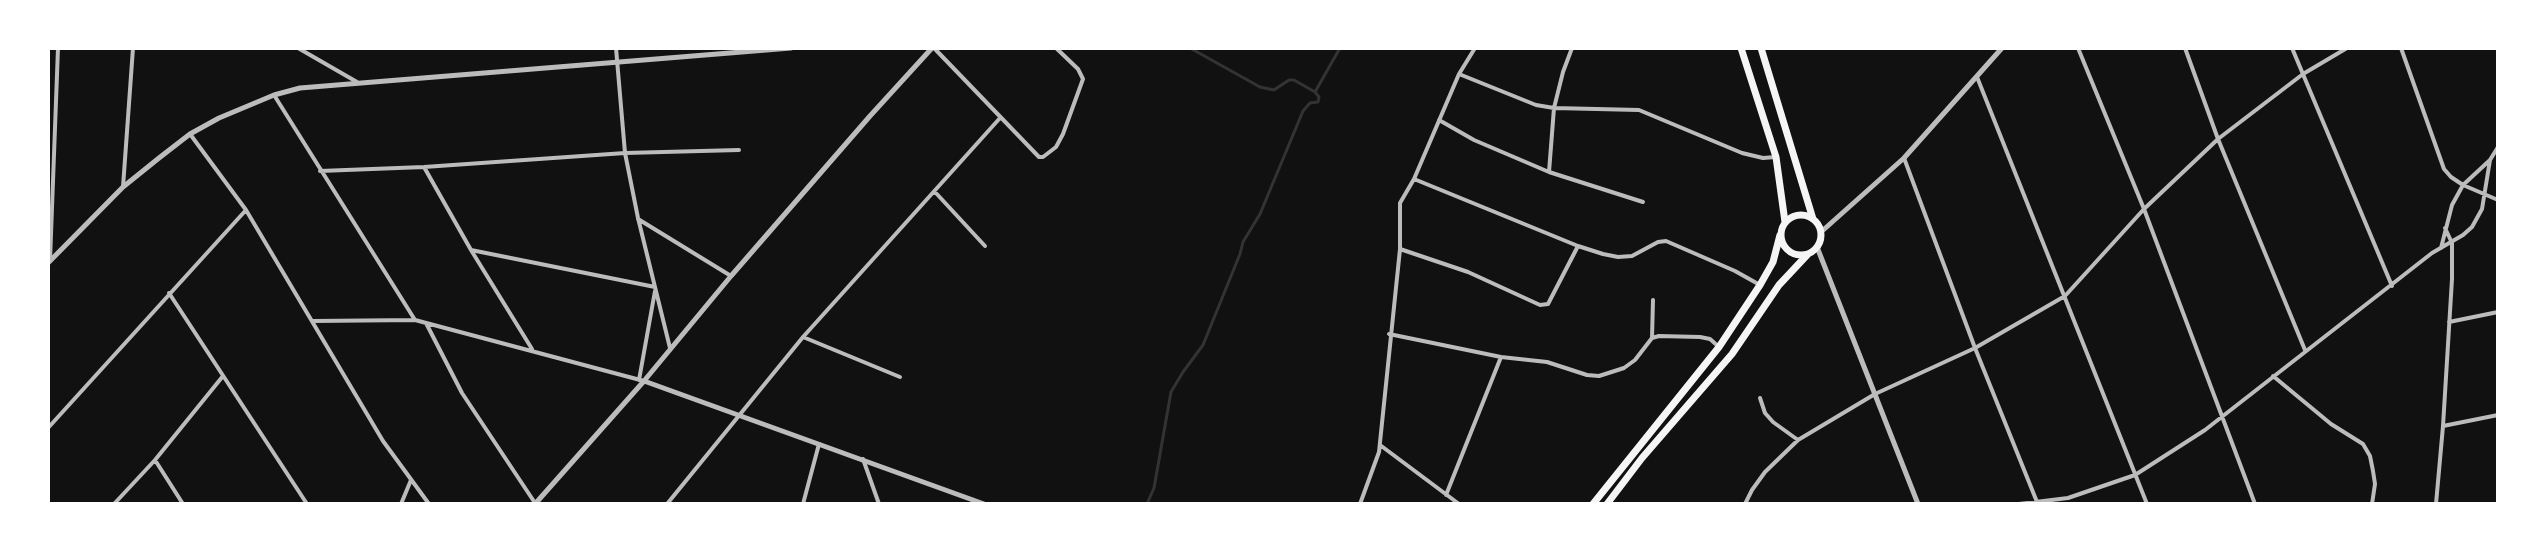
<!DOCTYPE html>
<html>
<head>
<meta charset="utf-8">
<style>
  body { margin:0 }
  #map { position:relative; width:2546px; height:552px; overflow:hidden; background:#111; font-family:"Times New Roman",serif }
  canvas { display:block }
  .frame { position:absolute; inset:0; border:50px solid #fff; pointer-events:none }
</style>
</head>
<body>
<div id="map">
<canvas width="2546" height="552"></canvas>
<div class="frame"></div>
</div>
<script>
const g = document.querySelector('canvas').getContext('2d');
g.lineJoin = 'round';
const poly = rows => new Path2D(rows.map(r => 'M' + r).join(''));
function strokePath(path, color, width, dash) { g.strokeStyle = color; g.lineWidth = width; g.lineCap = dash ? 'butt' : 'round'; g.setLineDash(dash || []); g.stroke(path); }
strokePath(poly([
  [1315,92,1340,48],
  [1147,504,1154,488,1171,392,1183,372,1203,345,1240,254,1243,242,1260,214,1303,111,1310,103,1318,102,1319,97,1315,92,1294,80,1289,80,1274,90,1260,87,1190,48]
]), '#333', 3);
strokePath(poly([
  [298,48,357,82],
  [616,48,625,153,638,218,670,348],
  [934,48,1039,157,1043,157,1056,147,1063,134,1083,79,1078,69,1056,48],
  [2078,48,2144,209,2255,504],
  [2185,48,2218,139,2305,350],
  [2292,48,2392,286],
  [2401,48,2444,169,2451,177,2463,185,2498,200],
  [1459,74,1536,105,1554,108,1639,110,1742,153,1763,158,1776,157],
  [1977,77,2147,504],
  [274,95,415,320],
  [1439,120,1474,140,1549,172,1643,202],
  [190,134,246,210,383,441,429,504],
  [1904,158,1975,348,2037,502],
  [424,167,471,250,532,349],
  [320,171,424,167,625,153,739,150],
  [1549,172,1554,108,1563,72,1572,48],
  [1414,179,1578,246,1603,254,1618,257,1632,256,1658,242,1666,241,1735,271,1760,285],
  [123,187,133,48],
  [935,192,985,246],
  [638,219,731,276],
  [2441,248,2452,205,2463,185,2490,160,2498,147],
  [1400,249,1468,272,1540,305,1548,304,1578,246],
  [471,250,655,287],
  [50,261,58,48],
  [169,293,307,504],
  [313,321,415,320,644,381],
  [2449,322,2498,312],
  [426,323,462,393,535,503],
  [1389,334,1501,357,1547,362,1587,375,1599,376,1624,368,1635,360,1652,338,1659,336,1700,337,1710,339,1719,347],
  [803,337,900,377],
  [1652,338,1653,300],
  [2273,376,2331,424,2363,444,2370,456,2373,471,2375,484,2372,504],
  [639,380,655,291],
  [1760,398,1765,413,1773,422,1798,440],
  [2443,426,2498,415],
  [48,428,246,210],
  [1380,445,1459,504],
  [863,459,879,504],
  [155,460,183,504],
  [1446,495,1501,357],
  [114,504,155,460,223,376],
  [401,504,411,480],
  [667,504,803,337,1000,118],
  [803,504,819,444],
  [1360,504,1379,452,1400,249,1400,203,1414,179,1459,74,1475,48],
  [1745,504,1752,490,1765,472,1798,440,1875,394,1975,348,2065,296,2144,209,2218,139,2303,74,2347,48],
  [2019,504,2068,498,2135,475,2205,430,2432,253,2463,235,2472,227,2482,209,2490,160],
  [2436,504,2443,426,2452,279,2452,243,2445,228]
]), '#bcbcbc', 4);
strokePath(poly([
  [1821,232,1904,158,2002,48],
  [1817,247,1918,504],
  [48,263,123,187,159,158,190,134,219,118,274,95,300,88,791,48],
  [644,381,984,504],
  [535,504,644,381,731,276,870,116,932,48]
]), '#bcbcbc', 5);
strokePath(poly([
  [1741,48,1776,157,1785,222],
  [1761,48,1813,219],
  '1781 235a20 20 0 1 1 40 0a20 20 0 1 1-40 0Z',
  [1593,504,1719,347,1760,285,1773,262,1780,235],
  [1607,504,1642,458,1732,354,1779,285,1808,254]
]), '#f5f5f5', 7);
</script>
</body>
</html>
